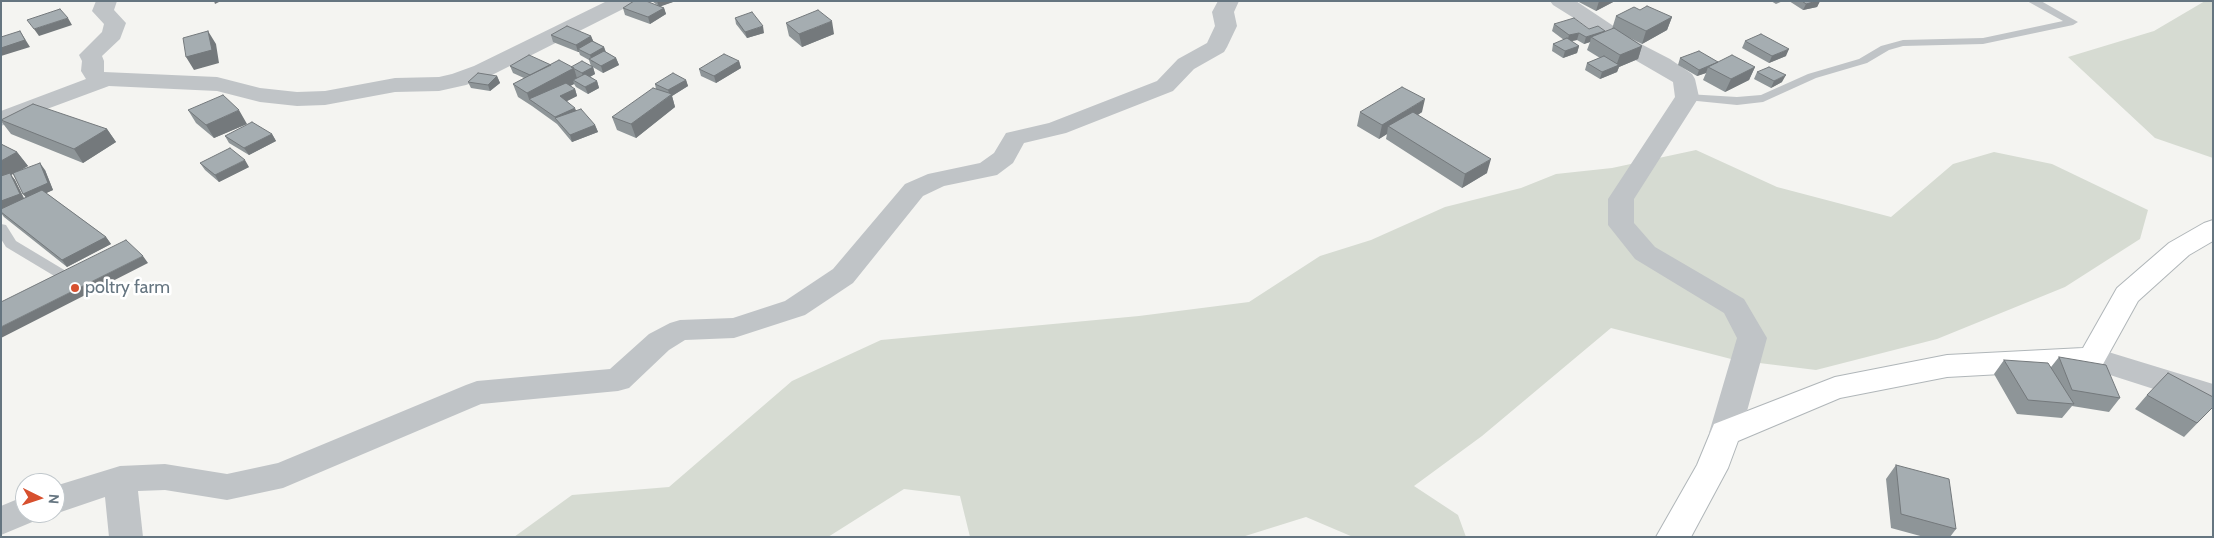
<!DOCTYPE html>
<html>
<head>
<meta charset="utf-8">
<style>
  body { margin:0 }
  #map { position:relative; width:2214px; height:538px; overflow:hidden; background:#f4f4f1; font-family:Cabin,sans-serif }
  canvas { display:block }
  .frame { position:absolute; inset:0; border:2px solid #657580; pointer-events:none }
  .north { position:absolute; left:15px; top:473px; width:50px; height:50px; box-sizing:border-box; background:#fff; border:1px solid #c1c8cc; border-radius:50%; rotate:94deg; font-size:14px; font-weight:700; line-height:20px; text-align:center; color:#657580 }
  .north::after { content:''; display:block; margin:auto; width:18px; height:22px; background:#d7502e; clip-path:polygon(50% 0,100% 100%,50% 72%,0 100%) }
</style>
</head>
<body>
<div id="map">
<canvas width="2214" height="538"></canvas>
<div class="frame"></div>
<div class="north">N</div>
</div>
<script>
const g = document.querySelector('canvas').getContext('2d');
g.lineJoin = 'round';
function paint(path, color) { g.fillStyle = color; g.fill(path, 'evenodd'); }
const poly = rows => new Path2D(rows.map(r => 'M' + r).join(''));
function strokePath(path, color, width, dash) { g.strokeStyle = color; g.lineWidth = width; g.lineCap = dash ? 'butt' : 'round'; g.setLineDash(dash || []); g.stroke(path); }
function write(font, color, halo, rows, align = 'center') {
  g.font = font + ' Cabin,sans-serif'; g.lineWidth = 5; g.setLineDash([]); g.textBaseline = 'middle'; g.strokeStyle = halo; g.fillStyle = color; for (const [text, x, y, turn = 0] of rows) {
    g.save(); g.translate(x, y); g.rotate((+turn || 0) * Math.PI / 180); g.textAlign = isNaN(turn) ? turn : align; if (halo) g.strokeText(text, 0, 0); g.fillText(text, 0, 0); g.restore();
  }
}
paint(poly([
  [2205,1,2213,1,2213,158,2155,138,2068,57,2154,31],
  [1696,150,1777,187,1891,217,1953,164,1994,152,2052,164,2148,210,2140,239,2065,287,1937,339,1816,370,1735,360,1611,328,1482,436,1414,486,1458,515,1466,537,1353,537,1306,517,1242,537,970,537,960,496,904,489,828,537,514,537,572,495,669,487,792,381,881,340,1139,316,1249,302,1320,256,1371,240,1445,207,1521,188,1556,174,1612,168]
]), '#d6dbd2');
const secondary = poly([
  [2213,220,2213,241,2189,255,2138,301,2102,366,2092,369,1947,377,1840,398,1738,441,1728,468,1691,537,1656,537,1697,465,1714,424,1835,377,1947,355,2083,348,2117,288,2169,243,2204,223,2213,220]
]);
strokePath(secondary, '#b0b6b9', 2);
paint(poly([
  [2027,1,2041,1,2078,22,2073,25,1983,44,1903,46,1889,50,1867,63,1816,78,1763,102,1737,105,1687,100,1681,97,1687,94,1737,97,1761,95,1808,74,1859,59,1881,46,1903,40,1983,38,2063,21,2027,1],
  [1,224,6,225,16,241,66,271,68,274,66,277,56,277,6,247,1,239,1,224]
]), '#c0c4c7');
paint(poly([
  [96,1,117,1,114,10,126,23,120,39,102,56,104,61,104,72,217,77,260,88,297,92,325,91,395,78,439,77,452,74,474,66,607,1,634,1,631,5,490,76,466,85,439,91,395,92,325,105,297,106,260,102,217,91,109,86,1,126,1,111,86,79,81,71,82,61,79,55,102,32,104,24,92,11,96,1],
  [1218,1,1239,1,1234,12,1237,26,1227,47,1224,52,1194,69,1173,91,1066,133,1024,143,1013,163,997,175,944,186,923,196,853,283,805,315,734,338,685,340,669,350,629,388,618,391,481,404,283,488,227,500,165,490,138,491,143,537,109,537,105,497,55,514,53,513,55,486,120,466,165,464,227,474,278,463,466,385,477,381,610,369,649,334,670,323,680,320,733,318,785,301,833,269,905,184,928,174,980,163,994,153,1006,133,1049,123,1157,81,1178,59,1207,43,1215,26,1212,12,1218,1],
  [1550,1,1576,1,1639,43,1670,59,1692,74,1695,79,1699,97,1634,199,1634,223,1655,247,1744,299,1767,338,1741,433,1736,442,1725,445,1714,442,1709,433,1737,338,1724,313,1635,259,1608,225,1608,199,1675,97,1673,82,1623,53,1577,20,1553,5,1550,1],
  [2092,347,2213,384,2213,408,2082,366,2077,358,2082,350,2092,347],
  [25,496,25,513,40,513,37,520,1,535,1,506,25,496]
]), '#c0c4c7');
paint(secondary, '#fff');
paint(poly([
  [652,1,673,2,660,6,664,8,666,14,650,24,625,15,623,8,657,5],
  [1577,1,1615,1,1596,11],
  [1771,1,1783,1,1776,4],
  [1789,1,1820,1,1817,7,1803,10],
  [1640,10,1672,17,1667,30,1642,44,1628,37,1642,46,1638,59,1619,67,1617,72,1600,79,1585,70,1587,63,1600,58,1587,50,1590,42,1584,44,1577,40,1571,41,1579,46,1577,53,1563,58,1552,51,1553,44,1564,40,1552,31,1554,24,1604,32,1612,29,1616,16],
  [735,18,764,33,747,38,736,24],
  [786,23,834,34,802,47,789,36],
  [551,35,591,36,593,41,604,47,606,52,616,58,619,65,603,73,591,66,589,60,580,55,579,52,578,52,553,42],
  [1745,41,1786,56,1769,63,1742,48],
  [1680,58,1718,62,1755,67,1749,80,1725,92,1703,80,1706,73,1697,76,1678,65],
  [739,61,741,68,716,83,701,76,699,69],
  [551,65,571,67,593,67,595,74,590,77,597,81,599,88,588,94,576,87,574,84,570,86,575,89,577,96,567,101,576,111,595,125,598,132,572,142,557,124,532,106,518,97,513,84,524,78,513,73,510,66],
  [1757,72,1782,82,1771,88,1754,79],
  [497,76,500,83,490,91,471,88,468,82],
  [686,80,688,86,672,96,675,107,636,138,617,130,612,117,656,89,655,84],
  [188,110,247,124,214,138,196,123],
  [1360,112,1422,112,1418,115,1487,173,1462,188,1386,139,1387,134,1379,139,1357,126],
  [1,121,107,129,116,142,83,163,11,134],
  [272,134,276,141,249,155,229,143,225,136],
  [1,144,17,152,28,166,18,172,45,170,53,190,46,193,106,237,111,244,67,267,4,217,1,213],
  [13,174,23,194,26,197,24,198,15,180,11,175],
  [200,163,249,167,219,182,205,170],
  [2059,357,2120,398,2109,412,2072,406,2062,418,2017,414,1994,374,2004,360,2051,367],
  [2147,395,2213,407,2184,437,2135,409],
  [1896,465,1956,529,1950,537,1924,537,1891,528,1886,479]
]), '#8e9598');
paint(poly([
  [214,1,221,1,215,4],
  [657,1,673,1,673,2,659,7],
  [1599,1,1615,1,1596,11],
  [1817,1,1820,1,1817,7,1803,10,1806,4],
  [664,8,666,14,650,24,648,17],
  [1672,17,1667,30,1642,44,1646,31],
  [68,18,72,25,39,36,34,29],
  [832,21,834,34,802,47,799,34],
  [763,26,764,33,747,38,745,32],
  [20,31,30,47,1,56,1,48],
  [208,31,216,44,219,63,194,70,186,57],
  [1605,31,1603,37,1591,37,1590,42,1584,44,1586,37],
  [1579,33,1577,40,1567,42,1569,35],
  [591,36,594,43,578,49,579,52,578,52,576,45],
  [1579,46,1577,53,1563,58,1565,51],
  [1642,46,1638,59,1619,67,1617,72,1600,79,1602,72,1616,66,1620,55],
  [604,47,606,54,592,62,590,55],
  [1789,49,1786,56,1769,63,1772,56],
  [616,58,619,65,603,73,601,66],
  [739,61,741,68,716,83,714,76],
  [1718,62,1708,67,1706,73,1697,76,1699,70],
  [593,67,595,74,584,80,582,73],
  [1755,67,1749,80,1725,92,1731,79],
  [574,68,578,82,573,80,574,84,536,104,529,99,527,93],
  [1786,75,1782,82,1771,88,1774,81],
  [497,76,500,83,490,91,488,85],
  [686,80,688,86,672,96,675,107,636,138,631,124,670,96,668,90],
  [597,81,599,88,588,94,585,87],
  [575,89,577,96,563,103,560,96],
  [1425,99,1422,112,1394,130,1388,126,1387,134,1379,139,1382,125],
  [575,108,578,115,556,119,555,117],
  [239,110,247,124,214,138,206,125],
  [595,125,598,132,572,142,570,135],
  [107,129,116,142,83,163,74,149],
  [272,134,276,141,249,155,244,148],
  [17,152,28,166,11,175,15,180,25,201,1,210,1,161],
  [1491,159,1487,173,1462,188,1465,174],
  [245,160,249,167,219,182,215,175],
  [40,163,45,170,53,190,29,201,23,194],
  [106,237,111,244,67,267,62,260],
  [143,256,148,263,1,338,1,327]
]), '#74797c');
const building = poly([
  [634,1,646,1,664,8,648,17,623,8,634,1],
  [1802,1,1817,1,1806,4,1802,1],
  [1647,6,1672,17,1646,31,1616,16,1634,7,1640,10,1647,6],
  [60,9,68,18,34,29,27,20,60,9],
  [818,10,832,21,799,34,786,23,818,10],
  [752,12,763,26,745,32,735,18,752,12],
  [1574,18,1589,29,1598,26,1605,31,1586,37,1579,33,1569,35,1554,24,1574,18],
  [567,26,591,36,576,45,551,35,567,26],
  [1614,28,1642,46,1620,55,1591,37,1614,28],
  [20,31,25,40,1,48,1,37,20,31],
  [208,31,212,50,186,57,183,38,208,31],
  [1761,34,1789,49,1772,56,1745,41,1761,34],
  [1567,38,1579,46,1565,51,1553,44,1567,38],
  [592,41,604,47,590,55,578,49,592,41],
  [604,51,616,58,601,66,589,59,604,51],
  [1699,51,1718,62,1699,70,1680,58,1699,51],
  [724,54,739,61,714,76,699,69,724,54],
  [529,55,551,65,530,75,510,66,529,55],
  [1732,55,1755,67,1731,79,1708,67,1732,55],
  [1604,56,1619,65,1602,72,1587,63,1604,56],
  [559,60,574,68,527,93,513,84,559,60],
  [582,61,593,67,582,73,571,67,582,61],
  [1769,67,1786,75,1774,81,1757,72,1769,67],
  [478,73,497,76,488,85,468,82,478,73],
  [673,73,686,80,668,90,655,84,673,73],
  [585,74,597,81,585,87,573,80,585,74],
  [566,83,575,89,560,96,575,108,555,117,529,99,566,83],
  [1402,87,1425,99,1382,125,1360,112,1402,87],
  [653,88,672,94,631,124,612,117,653,88],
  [223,95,239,110,206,125,188,110,223,95],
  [33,104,107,129,74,149,1,120,33,104],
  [581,109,595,125,570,135,555,118,581,109],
  [1413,112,1491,159,1465,174,1388,126,1413,112],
  [252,122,272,134,244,148,225,136,252,122],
  [1,144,17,152,1,161,1,144],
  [230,148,245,160,215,175,200,163,230,148],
  [40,163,48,183,23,194,13,173,40,163],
  [10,173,20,194,1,201,1,176,10,173],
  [42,190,106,237,62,260,1,212,1,209,42,190],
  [126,240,143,256,1,327,1,302,126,240],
  [2059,357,2106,365,2120,398,2072,390,2059,357],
  [2004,360,2048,363,2074,404,2028,400,2004,360],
  [2168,373,2213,397,2213,407,2197,423,2147,395,2168,373],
  [1896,465,1949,479,1956,529,1901,514,1896,465]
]);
paint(building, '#a5adb1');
strokePath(building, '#74797c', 1);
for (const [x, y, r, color] of [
  [75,288,5,"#d7502e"]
]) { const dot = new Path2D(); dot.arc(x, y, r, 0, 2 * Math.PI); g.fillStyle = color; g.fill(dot); strokePath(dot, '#fff', 2); }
write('18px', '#657580', '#fff', [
  ["poltry farm",85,288]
], 'left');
</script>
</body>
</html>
